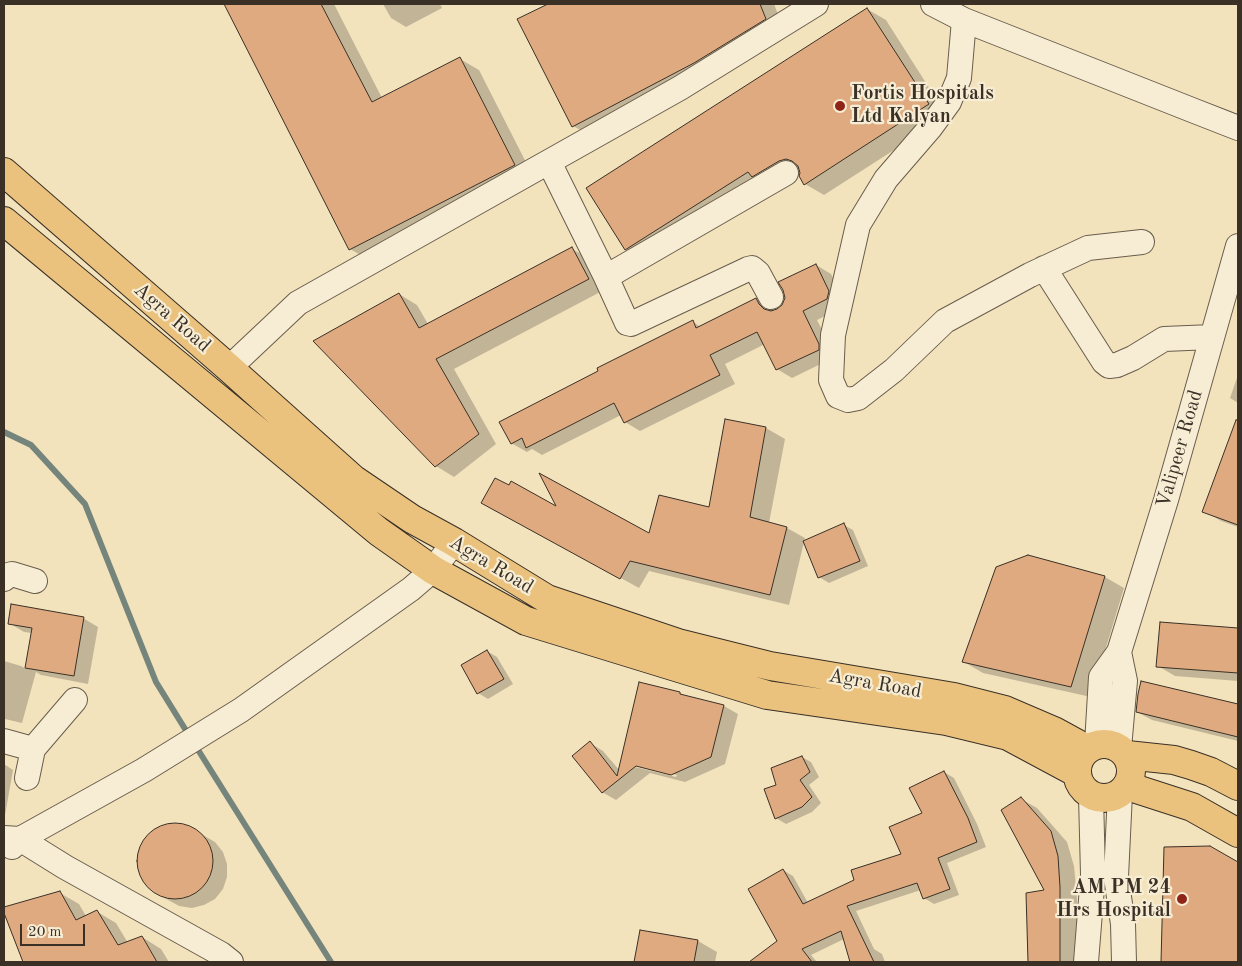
<!DOCTYPE html>
<html>
<head>
<meta charset="utf-8">
<style>
  body { margin:0 }
  #map { position:relative; width:1242px; height:966px; overflow:hidden; background:#f3e3bd; font-family:"Old Standard TT",serif }
  canvas { display:block }
  .frame { position:absolute; inset:0; border:5px solid #3a3026; pointer-events:none }
  .scale { position:absolute; left:20px; top:924px; width:65px; height:22px; box-sizing:border-box; border:2px solid #3a3026; border-top:0; padding-left:6px; font-size:15px; line-height:18px; white-space:nowrap; color:#3a3026; -webkit-text-stroke:4px #f7edd4; paint-order:stroke }
</style>
</head>
<body>
<div id="map">
<canvas width="1242" height="966"></canvas>
<div class="frame"></div>
<div class="scale">20 m</div>
</div>
<script>
const g = document.querySelector('canvas').getContext('2d');
g.lineJoin = 'round';
function paint(path, color) { g.fillStyle = color; g.fill(path, 'evenodd'); }
const poly = rows => new Path2D(rows.map(r => 'M' + r).join(''));
function strokePath(path, color, width, dash) { g.strokeStyle = color; g.lineWidth = width; g.lineCap = dash ? 'butt' : 'round'; g.setLineDash(dash || []); g.stroke(path); }
function write(font, color, halo, rows, align = 'center') {
  g.font = font + ' "Old Standard TT",serif'; g.lineWidth = 4.5; g.setLineDash([]); g.textBaseline = 'middle'; g.strokeStyle = halo; g.fillStyle = color; for (const [text, x, y, turn = 0] of rows) {
    g.save(); g.translate(x, y); g.rotate((+turn || 0) * Math.PI / 180); g.textAlign = isNaN(turn) ? turn : align; if (halo) g.strokeText(text, 0, 0); g.fillText(text, 0, 0); g.restore();
  }
}
paint(poly([
  [225,4,334,4,382,98,460,59,479,70,533,176,369,260,350,249],
  [383,4,440,4,442,8,406,27,391,18],
  [550,4,774,4,784,30,593,137,573,126,519,20],
  [867,9,886,20,947,116,824,195,805,184,801,171,799,172,645,260,626,249],
  [572,249,590,259,606,289,454,369,496,444,454,477,436,466,399,294,417,305,428,324],
  [816,265,831,274,844,300,842,308,817,320,834,354,833,358,792,378,777,369,765,344,725,364,735,384,640,431,625,422,621,415,542,455,532,449,527,452,511,443,693,322,701,327,756,299,771,308,773,312,778,310],
  [1238,375,1238,403,1230,398],
  [726,421,766,428,785,439,769,523,787,528,805,538,804,542,844,525,853,530,868,566,829,583,819,577,804,542,789,605,649,571,639,588,502,513,559,509,650,535,710,509],
  [1228,446,1238,450,1238,527,1221,521,1204,511],
  [1028,556,1105,577,1124,588,1091,697,983,673,964,662],
  [83,618,98,627,88,684,41,675,36,672,22,723,5,719,4,722,4,661,21,666,26,669,32,633,24,632,9,623],
  [1161,623,1238,629,1238,681,1175,676,1158,666],
  [487,651,497,657,513,684,488,699,478,693],
  [1142,683,1238,705,1238,741,1152,720,1137,712],
  [680,693,686,696,724,706,738,714,725,764,685,782,650,773,616,800,602,792,590,743,603,751,620,771],
  [635,765,677,775,676,777,635,767],
  [802,757,811,762,819,777,809,785,821,803,812,812,786,824,776,818],
  [4,764,13,770,4,821],
  [944,772,954,778,977,824,986,847,947,863,959,895,934,904,924,898,921,890,856,911,874,949,882,954,885,962,851,962,844,939,811,955,817,962,751,962,779,941,783,870,793,876,808,903,856,880,902,855],
  [1021,799,1037,808,1067,842,1074,866,1077,898,1077,962,1029,962,1027,894,1045,891],
  [178,824,189,827,215,842,223,852,227,864,227,877,223,889,215,899,204,905,192,908,179,906,152,891,144,882,139,871,137,859,140,847,146,837,155,829,166,825],
  [1210,847,1238,864,1238,962,1163,962,1165,848],
  [60,893,79,904,86,916,96,911,116,923,128,943,142,937,161,949,169,962,25,962,4,909],
  [641,931,698,941,717,952,715,962,635,962]
]), '#0003');
strokePath(poly([
  [4,432,31,445,85,504,156,682,190,737],
  [195,745,331,962]
]), '#75857c', 6);
const building = poly([
  [224,4,321,4,372,102,460,57,515,165,349,250,224,4],
  [548,4,760,4,766,19,694,63,572,127,517,19,548,4],
  [867,8,929,104,804,185,799,176,800,173,798,166,792,161,786,159,779,161,752,177,748,172,625,250,586,188,867,8],
  [572,247,589,279,436,359,479,434,435,467,313,341,399,293,419,328,572,247],
  [816,264,829,291,827,299,803,311,819,344,819,350,776,370,757,332,710,355,720,375,624,423,614,403,526,448,522,438,511,444,499,422,598,371,597,368,693,320,696,328,756,298,759,304,764,309,771,311,777,309,782,305,785,298,783,290,778,282,816,264],
  [725,419,766,427,750,517,787,527,770,595,630,561,620,579,481,503,495,478,509,485,511,481,556,506,539,473,649,533,659,495,709,507,725,419],
  [1236,420,1238,420,1238,525,1202,512,1236,420],
  [844,523,860,561,818,578,803,541,844,523],
  [1028,555,1105,576,1071,687,962,662,996,567,1028,555],
  [11,604,84,617,74,676,25,668,32,628,8,624,11,604],
  [1160,622,1238,628,1238,673,1156,667,1160,622],
  [487,650,504,679,477,694,461,665,487,650],
  [1141,681,1238,704,1238,737,1136,712,1138,694,1141,681],
  [639,682,680,692,680,694,724,705,711,757,671,775,636,766,602,793,572,756,590,741,617,776,639,682],
  [802,756,810,772,800,780,812,797,802,807,775,819,764,789,776,785,771,768,802,756],
  [944,771,968,818,977,842,938,858,950,889,923,899,917,883,847,906,874,962,850,962,841,931,802,949,812,962,749,962,777,941,748,889,783,869,803,904,854,880,851,870,901,854,889,827,922,813,909,788,944,771],
  [1021,797,1051,831,1058,856,1060,887,1060,962,1028,962,1026,893,1044,890,1001,810,1021,797],
  '137 861a38 38 0 1 1 76 0a38 38 0 1 1-76 0Z',
  [1210,846,1238,862,1238,962,1161,962,1164,847,1210,846],
  [60,891,76,920,97,910,118,945,142,936,157,962,23,962,4,913,4,907,60,891],
  [640,930,698,940,694,962,634,962,640,930]
]);
paint(building, '#dfaa80');
strokePath(building, '#3a3026', 1);
const minor = poly([
  [933,4,964,20,1192,110,1238,128],
  [964,20,959,78,949,102,930,128,886,179,858,225,833,335,831,380,838,396,848,400,858,398,894,370,945,321,1030,275,1088,248,1142,242],
  [549,162,606,277,627,323,631,324,748,269,752,268,758,273,771,297],
  [1044,268,1104,362,1109,366,1117,365,1133,358,1164,339,1212,337],
  [606,277,786,173],
  [229,368,298,303,680,88,816,4],
  [4,579,8,575,12,574,35,581],
  [1119,652,1125,681,1119,748],
  [4,741,33,749],
  [1097,744,1101,677,1119,652,1166,500,1238,246],
  [27,778,33,749,75,700],
  [1120,793,1116,877,1123,924,1124,962],
  [4,838,20,839,144,770,241,710,411,589,433,570,454,542],
  [12,847,20,839,65,867,221,954,231,962],
  [1086,962,1093,875,1091,796]
]);
const major = poly([
  [4,172,229,368,353,479,412,519,454,542,547,599,678,643,770,666,954,697,1005,710,1054,731,1087,749],
  [4,221,379,532,433,570,526,621,767,695,946,721,1008,736,1077,773],
  '1077 771a27 27 0 1 1 54 0a27 27 0 1 1-54 0Z',
  [1127,755,1174,760,1191,765,1211,772,1238,786],
  [1127,786,1192,807,1238,833]
]);
strokePath(minor, '#685d4c', 26);
strokePath(major, '#3a3026', 30);
strokePath(minor, '#f7edd4', 24);
strokePath(major, '#eac27e', 28);
for (const [x, y, r, color] of [
  [840,106,6,"#8f2418"],
  [1182,899,6,"#8f2418"]
]) { const dot = new Path2D(); dot.arc(x, y, r, 0, 2 * Math.PI); g.fillStyle = color; g.fill(dot); strokePath(dot, '#f7edd4', 2); }
write('bold 20px', '#3a3026', '#f7edd4', [
  ["Fortis Hospitals",851,94],
  ["Ltd Kalyan",851,117],
  ["AM PM 24",1171,888,"right"],
  ["Hrs Hospital",1171,911,"right"]
], 'left');
write('20px', '#3a3026', '#f7edd4', [
  ["Agra Road",172,318,41],
  ["Valipeer Road",1180,449,-74],
  ["Agra Road",491,565,31],
  ["Agra Road",875,684,10]
]);
</script>
</body>
</html>
